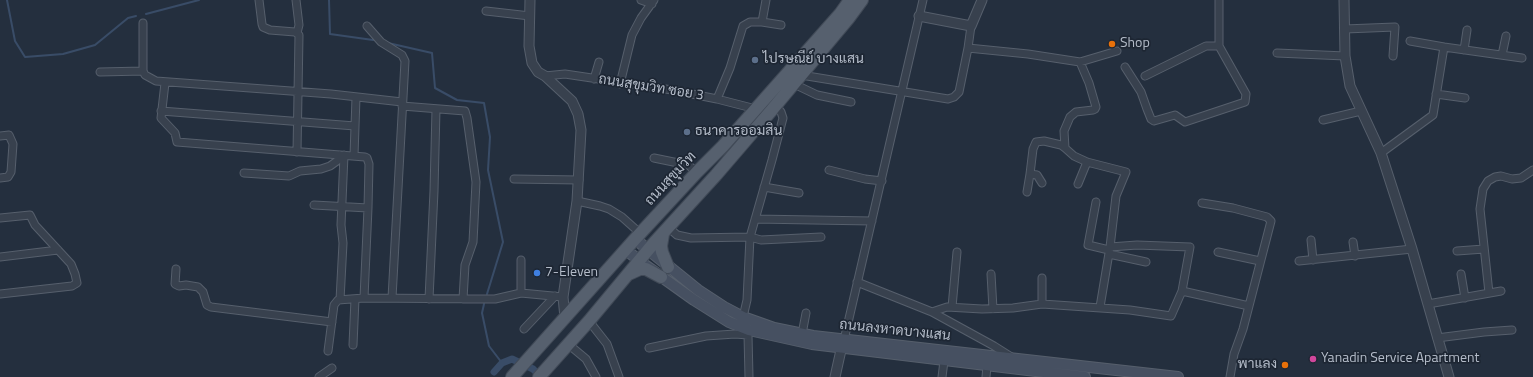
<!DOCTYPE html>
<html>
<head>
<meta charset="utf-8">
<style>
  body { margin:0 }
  canvas { display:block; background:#242f3e }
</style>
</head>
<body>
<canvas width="1533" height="377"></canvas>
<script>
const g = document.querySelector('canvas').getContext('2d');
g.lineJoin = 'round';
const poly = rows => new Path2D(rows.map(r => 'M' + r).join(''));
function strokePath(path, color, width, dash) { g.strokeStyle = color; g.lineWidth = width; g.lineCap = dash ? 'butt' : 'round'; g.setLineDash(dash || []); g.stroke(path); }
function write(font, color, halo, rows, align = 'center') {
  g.font = font + ' "Titillium Web",Sarabun,sans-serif'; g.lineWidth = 3.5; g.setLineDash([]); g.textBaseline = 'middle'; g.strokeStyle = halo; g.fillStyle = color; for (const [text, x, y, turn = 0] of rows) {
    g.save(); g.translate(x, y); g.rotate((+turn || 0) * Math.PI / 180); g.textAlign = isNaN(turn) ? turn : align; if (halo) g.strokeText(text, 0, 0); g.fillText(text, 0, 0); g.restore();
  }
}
strokePath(poly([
  [7,0,15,41,25,57,63,54,95,45,128,18,136,16],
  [329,0,330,34,373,40],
  [146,14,199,0],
  [388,43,432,53,435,88,457,100,484,103,490,137,488,170,503,242,487,294],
  [484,304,482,313,489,346,502,363]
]), '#394c67', 2);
strokePath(poly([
  [494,372,502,363,512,359,533,369,541,377]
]), '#394c67', 7);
const minor = poly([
  [259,0,262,24,263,27,270,30,295,32,299,35,297,152],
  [296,0,299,25,297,33],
  [641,0,652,4],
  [486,11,530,16],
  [762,22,781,25],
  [143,23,143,71,145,75,156,81,331,94,402,102],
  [367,26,381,42,402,55,405,61,392,298],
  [971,26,968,48,1028,54,1080,62,1117,51],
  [1345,29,1395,27,1393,56],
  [1410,41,1444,47],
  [1464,50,1467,30],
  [1277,53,1345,56],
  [1502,55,1506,36],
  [1080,62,1089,83,1096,107,1095,109,1093,110,1076,112,1070,117,1064,131,1065,148,1074,156,1087,162,1126,172,1116,196,1110,247,1100,307],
  [1125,67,1141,92,1147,109,1151,119,1154,121,1175,115,1185,122,1245,102,1246,94,1219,46,1219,0],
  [100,72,143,71],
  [801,75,948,99,954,97,959,92,968,48],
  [545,76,565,74,672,90,717,99,756,109],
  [1145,76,1206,46,1219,46],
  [594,79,599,62],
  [165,83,161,118,175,133,177,142,365,157,367,158,369,164,368,208,364,298],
  [620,84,632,35,641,18,654,0],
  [794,84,817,95,851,102],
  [1436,94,1465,98],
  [717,99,730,68,743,26,750,22,762,22,766,0],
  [402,106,465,111,467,118,476,182,473,242,465,265,463,299],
  [161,111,355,126],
  [1323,120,1361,111],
  [0,136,9,135,13,144,11,172,8,177,0,178],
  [1381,153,1433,115,1444,47,1522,58],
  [354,156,356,97],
  [654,158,688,165,697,172],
  [829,170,865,179,882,181],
  [244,173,289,176,300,171,321,169,330,166,337,161,340,155],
  [1030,174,1033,149,1036,142,1044,141,1061,145,1065,148],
  [514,179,579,180],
  [1078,184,1087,162],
  [764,187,799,193],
  [1027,192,1030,174,1037,175,1042,183],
  [577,201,600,206,609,209,622,217,641,234],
  [1096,202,1088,245,1109,250],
  [1202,203,1233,208,1267,217,1271,221,1243,329,1234,354,1230,377],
  [314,205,368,208],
  [0,218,30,215,35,225,71,264,75,274,77,283,72,286,0,294],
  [755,219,872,221],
  [669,228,677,235,691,238,750,237,761,240,821,237],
  [1311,240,1313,260],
  [1353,242,1355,256],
  [1457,251,1484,249],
  [1218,252,1260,261],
  [1109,254,1146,262],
  [0,257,58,250],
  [521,260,521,293],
  [1299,261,1412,249],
  [176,269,175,284,179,286,186,285,198,287,203,292,207,305,211,307,332,322],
  [991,274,993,309],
  [1461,274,1465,298],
  [1042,278,1042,304],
  [857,282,932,312,994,346,1013,358],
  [1182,291,1249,306],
  [1489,293,1480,209,1483,189,1488,181,1495,177,1501,176,1512,179,1521,178,1533,170],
  [429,299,434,191,436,109],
  [340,300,343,243,341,225,344,155],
  [1428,304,1501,291],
  [952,307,957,252],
  [932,312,947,307,982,309,1013,308,1042,304,1130,310,1171,316,1182,291,1190,247,1137,245,1110,247],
  [743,317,747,300,750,237,772,160,783,118,781,112,776,106],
  [589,321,607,344,619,377],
  [524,329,555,296],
  [802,334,806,313],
  [1437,338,1484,332,1512,330],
  [844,340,923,0],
  [568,344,586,359,596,377],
  [353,345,355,299],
  [649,348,706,336,735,334,748,335],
  [328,351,334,305,338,300,364,298,495,299,521,293,563,297],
  [319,377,332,368],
  [749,377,748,335,749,330],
  [942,377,944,361],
  [986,377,987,366]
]);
const tertiary = poly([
  [530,0,529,46,532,63,538,72,545,76,572,101,578,114,581,130,577,201,563,297,565,318],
  [1344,0,1345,56,1350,86,1381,153,1412,249,1449,377],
  [919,16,971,26,982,0],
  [835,377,843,341]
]);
const secondary = poly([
  [635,239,698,290,724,307,743,317,774,328,813,336,1178,377],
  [626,250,645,265,694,300,729,322,749,330,812,344,1085,377]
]);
const primary = poly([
  [663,234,661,246,662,252,668,267],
  [629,274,640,269,646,269,661,277],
  [512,377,635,239,697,172,723,146,840,14,850,0],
  [539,377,589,321,653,244,716,175,771,111,848,19,862,0]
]);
strokePath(minor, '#565f6c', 9);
strokePath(tertiary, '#565f6c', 11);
strokePath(secondary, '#565f6c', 12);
strokePath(primary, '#414a57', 14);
strokePath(minor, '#38414e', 7);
strokePath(tertiary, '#38414e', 9);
strokePath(secondary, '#465061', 10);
strokePath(primary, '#56606e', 12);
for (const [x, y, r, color] of [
  [1112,44,4,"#e8710a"],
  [755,60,4,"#5c6f8a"],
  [687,132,4,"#5c6f8a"],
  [537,273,4,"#3f7fe0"],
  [1313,359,4,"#d1479c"],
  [1285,365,4,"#e8710a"]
]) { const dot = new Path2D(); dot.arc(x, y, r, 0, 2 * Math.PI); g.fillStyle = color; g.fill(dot); strokePath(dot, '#1d2633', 1.5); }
write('14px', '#b4bcc9', '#1d2633', [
  ["Shop",1120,44],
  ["ไปรษณีย์ บางแสน",763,60],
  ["ธนาคารออมสิน",695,132],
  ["7-Eleven",545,273],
  ["Yanadin Service Apartment",1321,359],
  ["พาแลง",1277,365,"right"]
], 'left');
write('14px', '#b4bcc9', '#1d2633', [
  ["ถนนสุขุมวิท ซอย 3",651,88,9],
  ["ถนนสุขุมวิท",671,179,-47],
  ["ถนนลงหาดบางแสน",895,331,6]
]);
</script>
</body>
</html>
